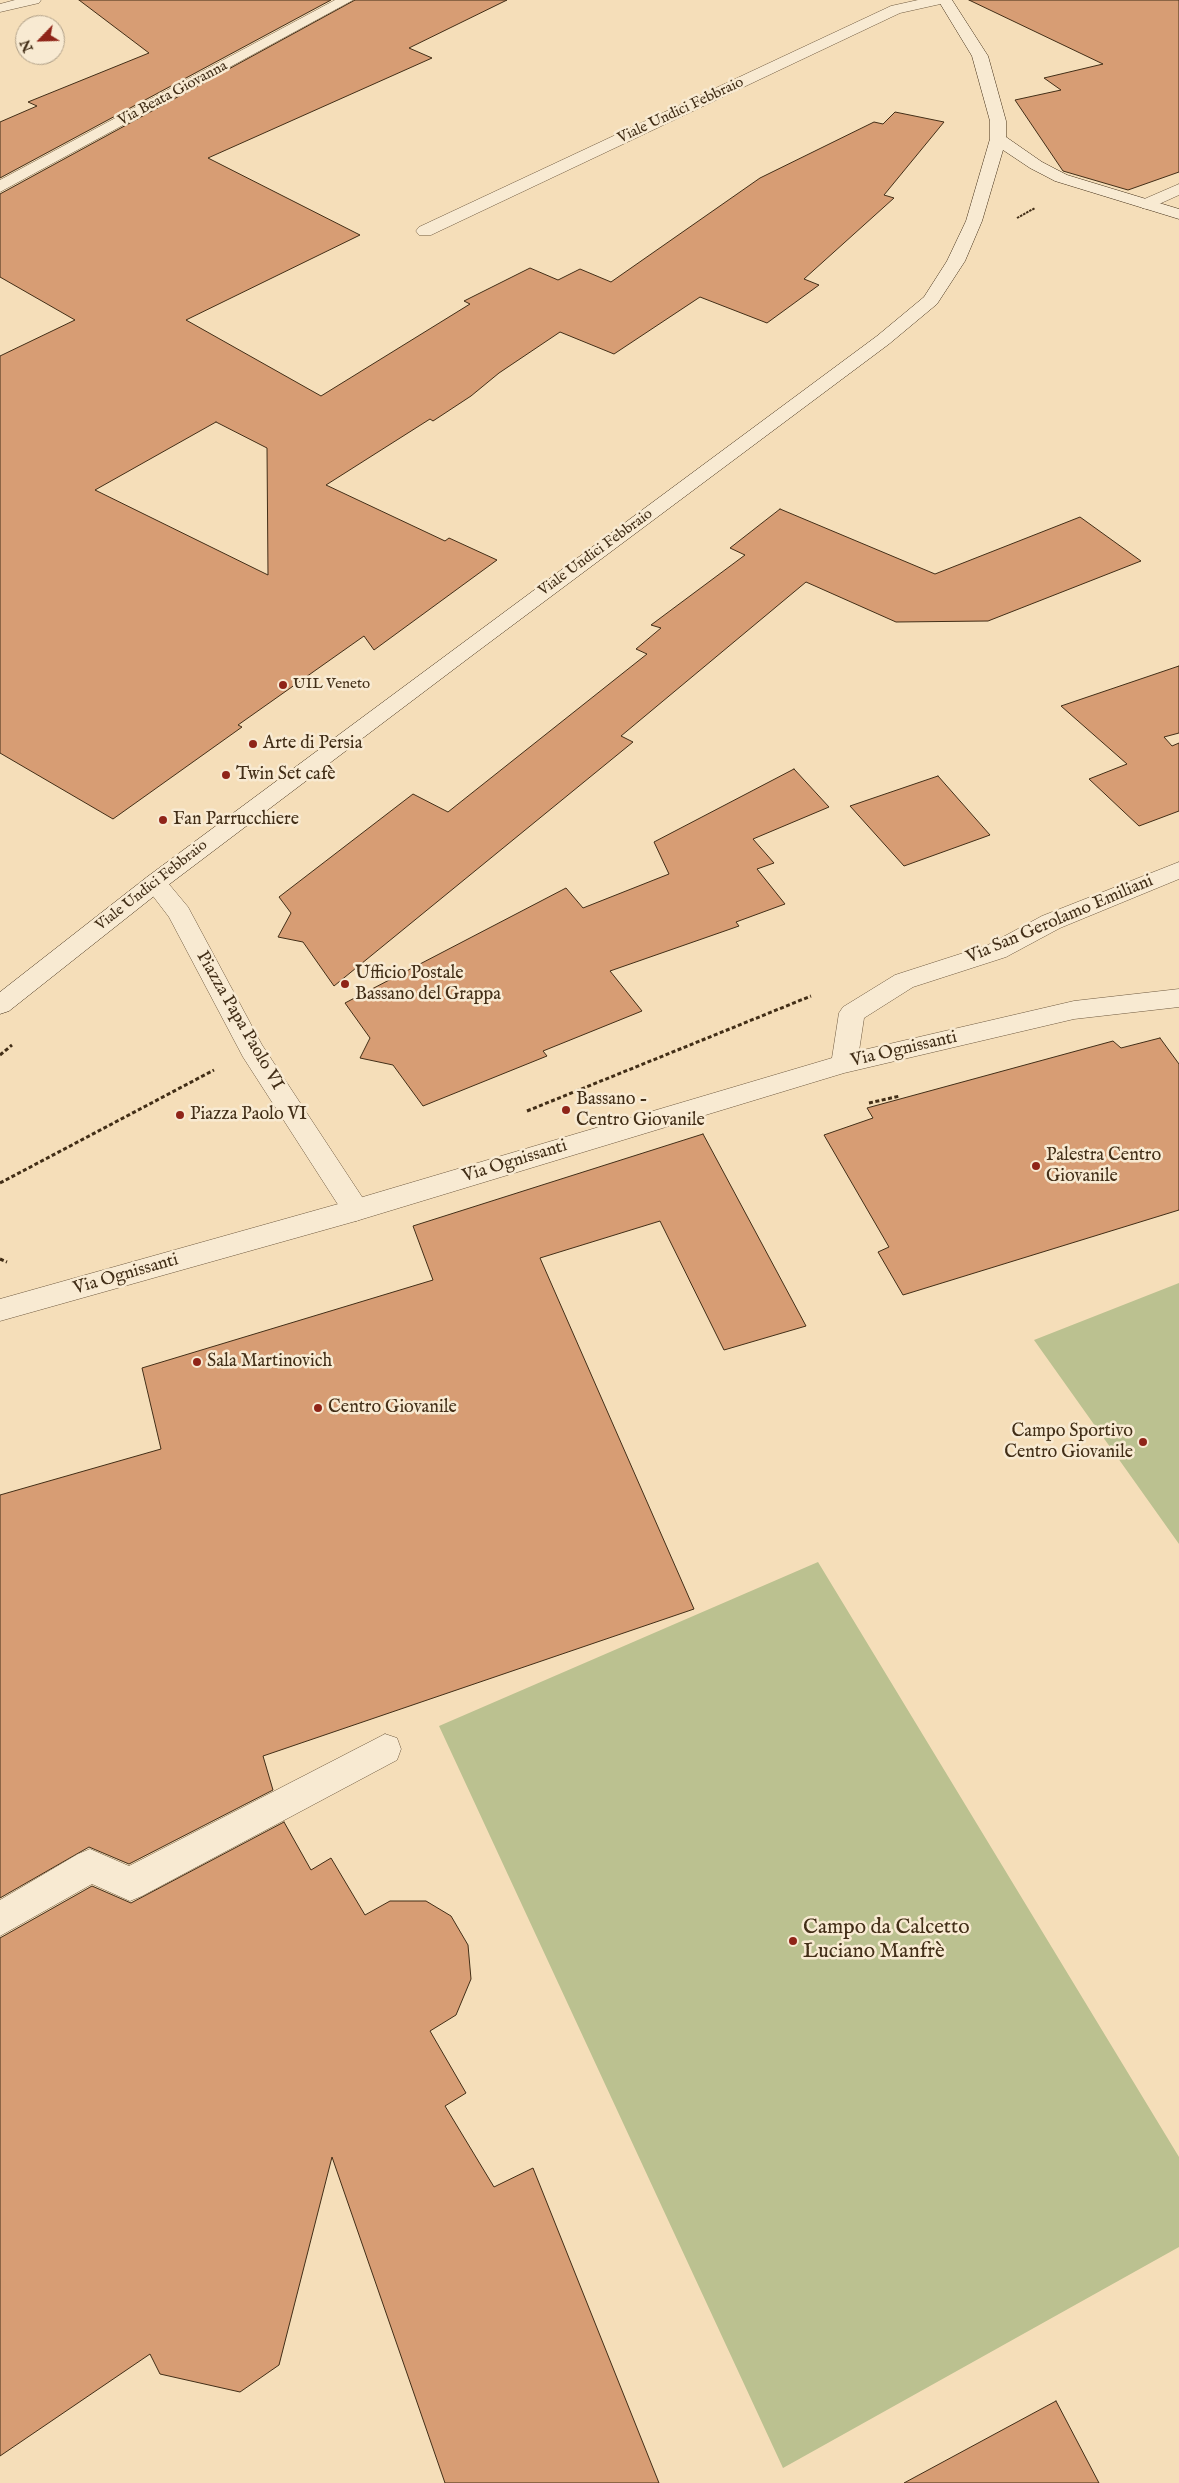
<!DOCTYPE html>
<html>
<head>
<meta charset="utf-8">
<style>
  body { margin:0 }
  #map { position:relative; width:1179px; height:2483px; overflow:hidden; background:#f5deb9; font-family:"IM FELL English",serif }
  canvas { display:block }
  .north { position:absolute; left:15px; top:15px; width:50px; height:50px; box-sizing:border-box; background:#f8ead2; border:1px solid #af9f87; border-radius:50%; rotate:246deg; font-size:14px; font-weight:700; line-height:20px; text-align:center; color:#422e17 }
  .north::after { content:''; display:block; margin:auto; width:18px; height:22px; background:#8f2418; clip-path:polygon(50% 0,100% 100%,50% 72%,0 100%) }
</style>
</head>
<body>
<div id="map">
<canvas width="1179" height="2483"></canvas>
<div class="north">N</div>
</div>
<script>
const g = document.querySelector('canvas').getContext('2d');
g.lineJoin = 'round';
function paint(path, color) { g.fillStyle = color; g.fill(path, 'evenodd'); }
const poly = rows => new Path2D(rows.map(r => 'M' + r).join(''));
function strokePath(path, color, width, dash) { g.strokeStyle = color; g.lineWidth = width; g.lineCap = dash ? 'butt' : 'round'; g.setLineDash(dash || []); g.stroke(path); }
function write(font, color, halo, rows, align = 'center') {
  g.font = font + ' "IM FELL English",serif'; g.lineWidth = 5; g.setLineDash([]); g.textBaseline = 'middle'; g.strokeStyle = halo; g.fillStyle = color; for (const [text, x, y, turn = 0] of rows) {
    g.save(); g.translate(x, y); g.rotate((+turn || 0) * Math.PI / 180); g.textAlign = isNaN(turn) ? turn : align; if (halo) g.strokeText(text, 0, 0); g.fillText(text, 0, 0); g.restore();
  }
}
paint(poly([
  [1179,1283,1179,1544,1034,1340],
  [818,1562,1179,2157,1179,2247,783,2468,439,1726]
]), '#bbc190');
const building = poly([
  [79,0,331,0,0,178,0,122,37,106,28,102,149,53,79,0],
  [355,0,507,0,409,48,432,58,208,158,360,235,186,320,321,396,470,304,464,301,530,268,558,280,580,269,611,282,760,178,874,122,883,124,895,112,944,122,884,195,894,198,804,279,819,285,767,323,700,297,614,354,560,332,499,373,471,396,433,421,430,419,326,485,445,541,449,538,497,560,374,650,364,636,238,725,242,727,113,819,0,753,0,356,75,320,0,277,0,194,355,0],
  [216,422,267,448,268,575,95,490,216,422],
  [969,0,1179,0,1179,172,1128,190,1063,171,1015,100,1061,90,1044,78,1103,64,969,0],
  [780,509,935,574,1080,517,1141,561,988,621,896,622,806,582,621,736,633,742,334,986,303,942,278,937,291,913,279,897,413,794,448,812,647,654,636,649,661,628,651,625,745,555,730,548,780,509],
  [1179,666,1179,733,1164,737,1172,746,1179,743,1179,811,1139,826,1089,779,1127,764,1061,706,1179,666],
  [794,769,829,807,753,839,774,863,757,869,785,904,736,922,739,926,610,971,642,1011,543,1051,547,1056,423,1106,393,1065,360,1058,370,1038,345,1003,566,888,583,908,669,874,654,842,794,769],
  [938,776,990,835,904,866,850,806,938,776],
  [1160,1038,1179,1064,1179,1210,903,1295,878,1252,889,1247,824,1135,873,1118,867,1108,1113,1041,1121,1048,1160,1038],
  [703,1134,806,1326,724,1350,660,1221,540,1258,694,1609,263,1756,273,1790,129,1864,89,1847,0,1898,0,1495,161,1449,142,1368,433,1280,413,1226,703,1134],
  [284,1822,311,1870,331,1858,365,1915,390,1901,426,1901,451,1916,468,1945,471,1979,456,2015,430,2031,466,2093,445,2106,494,2187,533,2168,659,2483,445,2483,332,2157,279,2365,240,2392,160,2374,150,2354,0,2456,0,1938,92,1886,131,1903,284,1822],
  [1056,2401,1099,2483,904,2483,1056,2401]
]);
paint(building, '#d79d74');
strokePath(building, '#422e17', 1);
const lane = poly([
  [918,0,947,0,945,3,900,13,431,235,419,235,416,231,419,227,891,6,918,0],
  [155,875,163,877,188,907,262,1045,366,1203,370,1210,366,1217,356,1221,346,1217,243,1057,169,917,143,883,147,877,155,875],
  [385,1734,397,1738,401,1749,397,1760,142,1896,130,1901,92,1884,0,1936,0,1900,78,1854,90,1849,129,1866,385,1734]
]);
const street = poly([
  [15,0,41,0,39,3,0,12,0,4,15,0],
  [335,0,353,0,0,192,0,180,335,0],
  [1179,184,1179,195,1148,209,1142,208,1140,204,1142,200,1179,184],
  [1179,862,1179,879,1060,928,1006,957,913,987,864,1018,859,1051,1074,1001,1179,989,1179,1007,1074,1019,844,1073,356,1221,0,1321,0,1299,356,1199,832,1058,839,1013,843,1007,895,975,988,945,1042,916,1179,862]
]);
const secondary = poly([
  [938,0,952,0,988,56,1006,121,1006,137,1042,162,1067,175,1179,209,1179,219,1055,181,1030,168,1003,150,982,221,965,261,937,304,889,344,474,654,163,889,9,1011,0,1014,0,992,147,877,877,336,924,297,947,261,966,221,990,139,990,121,972,56,938,0]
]);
strokePath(lane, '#6f5a40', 1);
strokePath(street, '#6f5a40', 1);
strokePath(secondary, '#422e17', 1);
strokePath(poly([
  [1017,218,1035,208]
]), '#422e17', 2, [2.5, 1]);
strokePath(poly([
  [0,1055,12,1045],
  [869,1103,900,1096],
  [527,1111,811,996],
  [0,1183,214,1070],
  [0,1259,7,1262]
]), '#422e17', 3, [4, 2.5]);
paint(lane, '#f8ead2');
paint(street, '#f8ead2');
paint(secondary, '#f8ead2');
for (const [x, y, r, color] of [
  [283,685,5,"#8f2418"],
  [253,744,5,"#8f2418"],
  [226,775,5,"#8f2418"],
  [163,820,5,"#8f2418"],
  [345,984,5,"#8f2418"],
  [566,1110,5,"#8f2418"],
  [180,1115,5,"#8f2418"],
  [1036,1166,5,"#8f2418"],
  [197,1362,5,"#8f2418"],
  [318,1408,5,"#8f2418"],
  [1143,1442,5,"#8f2418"],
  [793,1941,5,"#8f2418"]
]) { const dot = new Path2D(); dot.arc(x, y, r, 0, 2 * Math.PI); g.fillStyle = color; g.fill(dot); strokePath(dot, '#f8ead2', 2); }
write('15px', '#422e17', '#f8ead2', [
  ["Via Beata Giovanna",173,94,-28],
  ["Viale Undici Febbraio",681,111,-25],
  ["Viale Undici Febbraio",596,553,-36],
  ["Viale Undici Febbraio",152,886,-38]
]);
write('15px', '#422e17', '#f8ead2', [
  ["UIL Veneto",293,685]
], 'left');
write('18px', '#422e17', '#f8ead2', [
  ["Arte di Persia",263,744],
  ["Twin Set cafè",236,775],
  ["Fan Parrucchiere",173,820],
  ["Ufficio Postale",355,974],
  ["Bassano del Grappa",355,995],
  ["Bassano -",576,1100],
  ["Centro Giovanile",576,1121],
  ["Piazza Paolo VI",190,1115],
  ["Palestra Centro",1046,1156],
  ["Giovanile",1046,1177],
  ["Sala Martinovich",207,1362],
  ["Centro Giovanile",328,1408],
  ["Campo Sportivo",1133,1432,"right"],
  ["Centro Giovanile",1133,1453,"right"]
], 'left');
write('18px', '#422e17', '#f8ead2', [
  ["Via San Gerolamo Emiliani",1060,920,-23],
  ["Piazza Papa Paolo VI",239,1021,60],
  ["Via Ognissanti",904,1050,-13],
  ["Via Ognissanti",515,1162,-17],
  ["Via Ognissanti",126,1275,-16]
]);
write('21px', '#422e17', '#f8ead2', [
  ["Campo da Calcetto",803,1929],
  ["Luciano Manfrè",803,1953]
], 'left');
</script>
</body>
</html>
